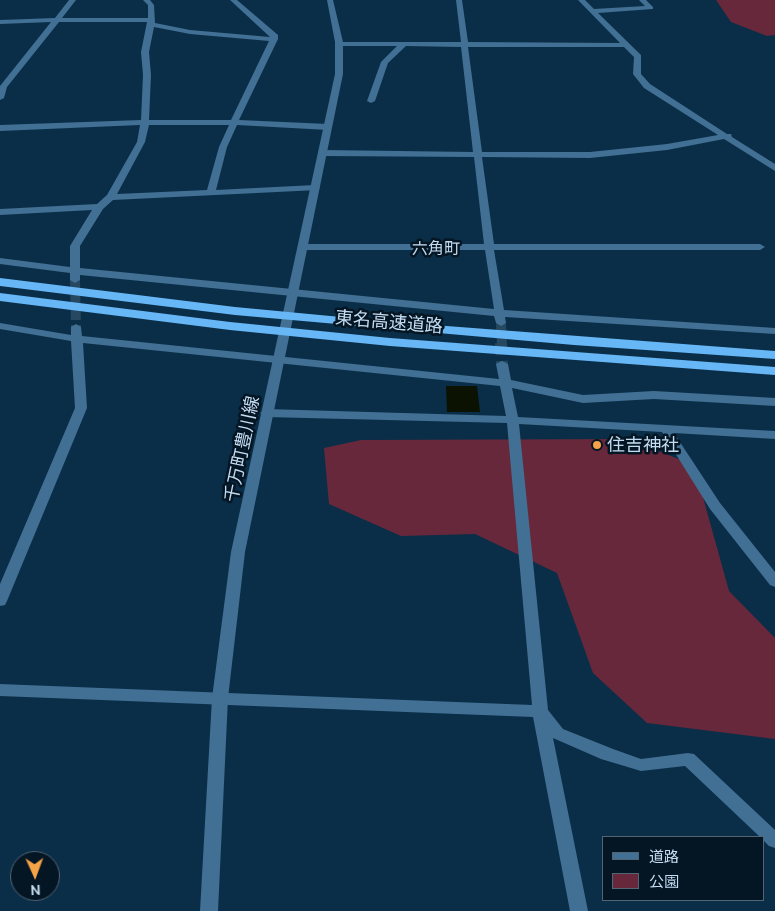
<!DOCTYPE html>
<html>
<head>
<meta charset="utf-8">
<style>
  body { margin:0 }
  #map { position:relative; width:775px; height:911px; overflow:hidden; background:#0a2e47; font-family:Ubuntu,"Noto Sans JP",sans-serif }
  canvas { display:block }
  .legend { position:absolute; left:602px; top:836px; width:162px; height:65px; box-sizing:border-box; background:#041523; border:1px solid #516575; margin:0; padding:6px 9px; list-style:none; font-size:15px; color:#c4dcf1 }
  .legend li { display:flex; align-items:center; gap:10px; height:25px }
  .legend b { width:25px; border:1px solid #516575 }
  .north { position:absolute; left:10px; top:851px; width:50px; height:50px; box-sizing:border-box; background:#041523; border:1px solid #516575; border-radius:50%; rotate:178deg; font-size:14px; font-weight:700; line-height:20px; text-align:center; color:#c4dcf1 }
  .north::after { content:''; display:block; margin:auto; width:18px; height:22px; background:#f6a247; clip-path:polygon(50% 0,100% 100%,50% 72%,0 100%) }
</style>
</head>
<body>
<div id="map">
<canvas width="775" height="911"></canvas>
<ul class="legend">
<li><b style="height:6px;background:#426f94"></b>道路</li>
<li><b style="height:14px;background:#68283b"></b>公園</li>
</ul>
<div class="north">N</div>
</div>
<script>
const g = document.querySelector('canvas').getContext('2d');
g.lineJoin = 'round';
function paint(path, color) { g.fillStyle = color; g.fill(path, 'evenodd'); }
const poly = rows => new Path2D(rows.map(r => 'M' + r).join(''));
function strokePath(path, color, width, dash) { g.strokeStyle = color; g.lineWidth = width; g.lineCap = dash ? 'butt' : 'round'; g.setLineDash(dash || []); g.stroke(path); }
function write(font, color, halo, rows, align = 'center') {
  g.font = font + ' Ubuntu,"Noto Sans JP",sans-serif'; g.lineWidth = 5; g.setLineDash([]); g.textBaseline = 'middle'; g.strokeStyle = halo; g.fillStyle = color; for (const [text, x, y, turn = 0] of rows) {
    g.save(); g.translate(x, y); g.rotate((+turn || 0) * Math.PI / 180); g.textAlign = isNaN(turn) ? turn : align; if (halo) g.strokeText(text, 0, 0); g.fillText(text, 0, 0); g.restore();
  }
}
paint(poly([
  [716,0,775,0,775,35,767,36,731,22],
  [627,439,694,465,729,591,775,638,775,739,647,723,593,673,557,573,475,534,401,536,329,504,324,448,361,440]
]), '#68283b');
paint(poly([
  [446,386,477,386,480,412,447,412]
]), '#0c1201');
strokePath(poly([
  [75,280,76,327],
  [501,323,502,345]
]), '#264860', 10, [10, 5]);
strokePath(poly([
  [501,343,502,364]
]), '#264860', 12, [12, 6]);
paint(poly([
  [69,0,76,0,62,18,148,18,148,5,143,0,150,0,154,5,155,23,190,30,270,37,230,0,237,0,278,35,278,39,239,120,328,124,332,127,328,130,237,125,227,147,216,190,315,185,320,188,318,190,113,200,103,209,80,246,80,268,494,309,485,250,303,250,298,247,303,244,484,244,474,157,323,156,319,153,323,150,473,152,461,47,406,46,388,63,375,101,371,103,367,101,381,62,397,46,339,46,335,44,339,42,461,42,456,0,462,0,468,42,620,43,578,0,585,0,594,9,645,6,639,0,646,0,653,7,653,9,598,13,641,55,641,74,650,84,727,134,731,134,732,137,775,164,775,171,724,139,667,150,590,158,482,157,494,244,760,244,765,247,760,250,494,250,504,310,775,328,775,334,505,317,506,323,501,326,496,323,494,316,80,275,80,280,75,283,70,280,70,273,0,264,0,258,70,267,70,246,92,210,0,215,0,209,97,204,107,195,137,142,140,125,0,131,0,125,141,120,143,75,141,52,147,22,59,22,7,87,4,98,0,100,0,86,51,22,0,24,0,20,55,18,69,0],
  [154,27,190,34,269,41,231,120,149,120,151,75,149,52,154,27],
  [468,47,624,47,634,57,633,74,644,88,718,135,667,144,590,152,482,152,468,47],
  [149,125,229,125,219,147,207,190,117,194,145,142,149,125],
  [0,323,71,335,71,327,76,324,81,327,82,336,499,379,496,364,502,361,508,364,511,380,583,395,654,391,775,398,775,406,654,399,583,403,512,388,518,417,775,431,775,439,674,433,720,503,775,572,775,587,770,585,710,509,662,432,519,424,548,710,563,729,613,749,641,759,688,753,694,754,775,830,775,848,769,846,764,841,764,837,760,837,685,766,641,771,601,759,553,738,588,911,570,911,533,717,0,696,0,684,532,705,507,423,266,417,260,413,266,409,506,416,500,386,83,343,87,408,7,601,5,605,0,606,0,584,75,408,71,341,0,329,0,323]
]), '#426f94');
paint(poly([
  [327,0,333,0,343,42,343,74,245,552,228,698,218,911,200,911,212,698,231,552,335,74,335,42,327,0]
]), '#426f94');
paint(poly([
  [0,278,235,307,394,322,775,351,775,359,574,345,235,315,0,286,0,278],
  [0,293,230,322,390,338,775,367,775,375,390,346,230,330,0,301,0,293]
]), '#67b7f7');
for (const [x, y, r, color] of [
  [597,445,5,"#f6a247"]
]) { const dot = new Path2D(); dot.arc(x, y, r, 0, 2 * Math.PI); g.fillStyle = color; g.fill(dot); strokePath(dot, '#041523', 2); }
write('16px', '#c4dcf1', '#041523', [
  ["六角町",436,249]
]);
write('18px', '#c4dcf1', '#041523', [
  ["東名高速道路",389,322,5],
  ["千万町豊川線",242,449,-78]
]);
write('18px', '#c4dcf1', '#041523', [
  ["住吉神社",607,445]
], 'left');
</script>
</body>
</html>
